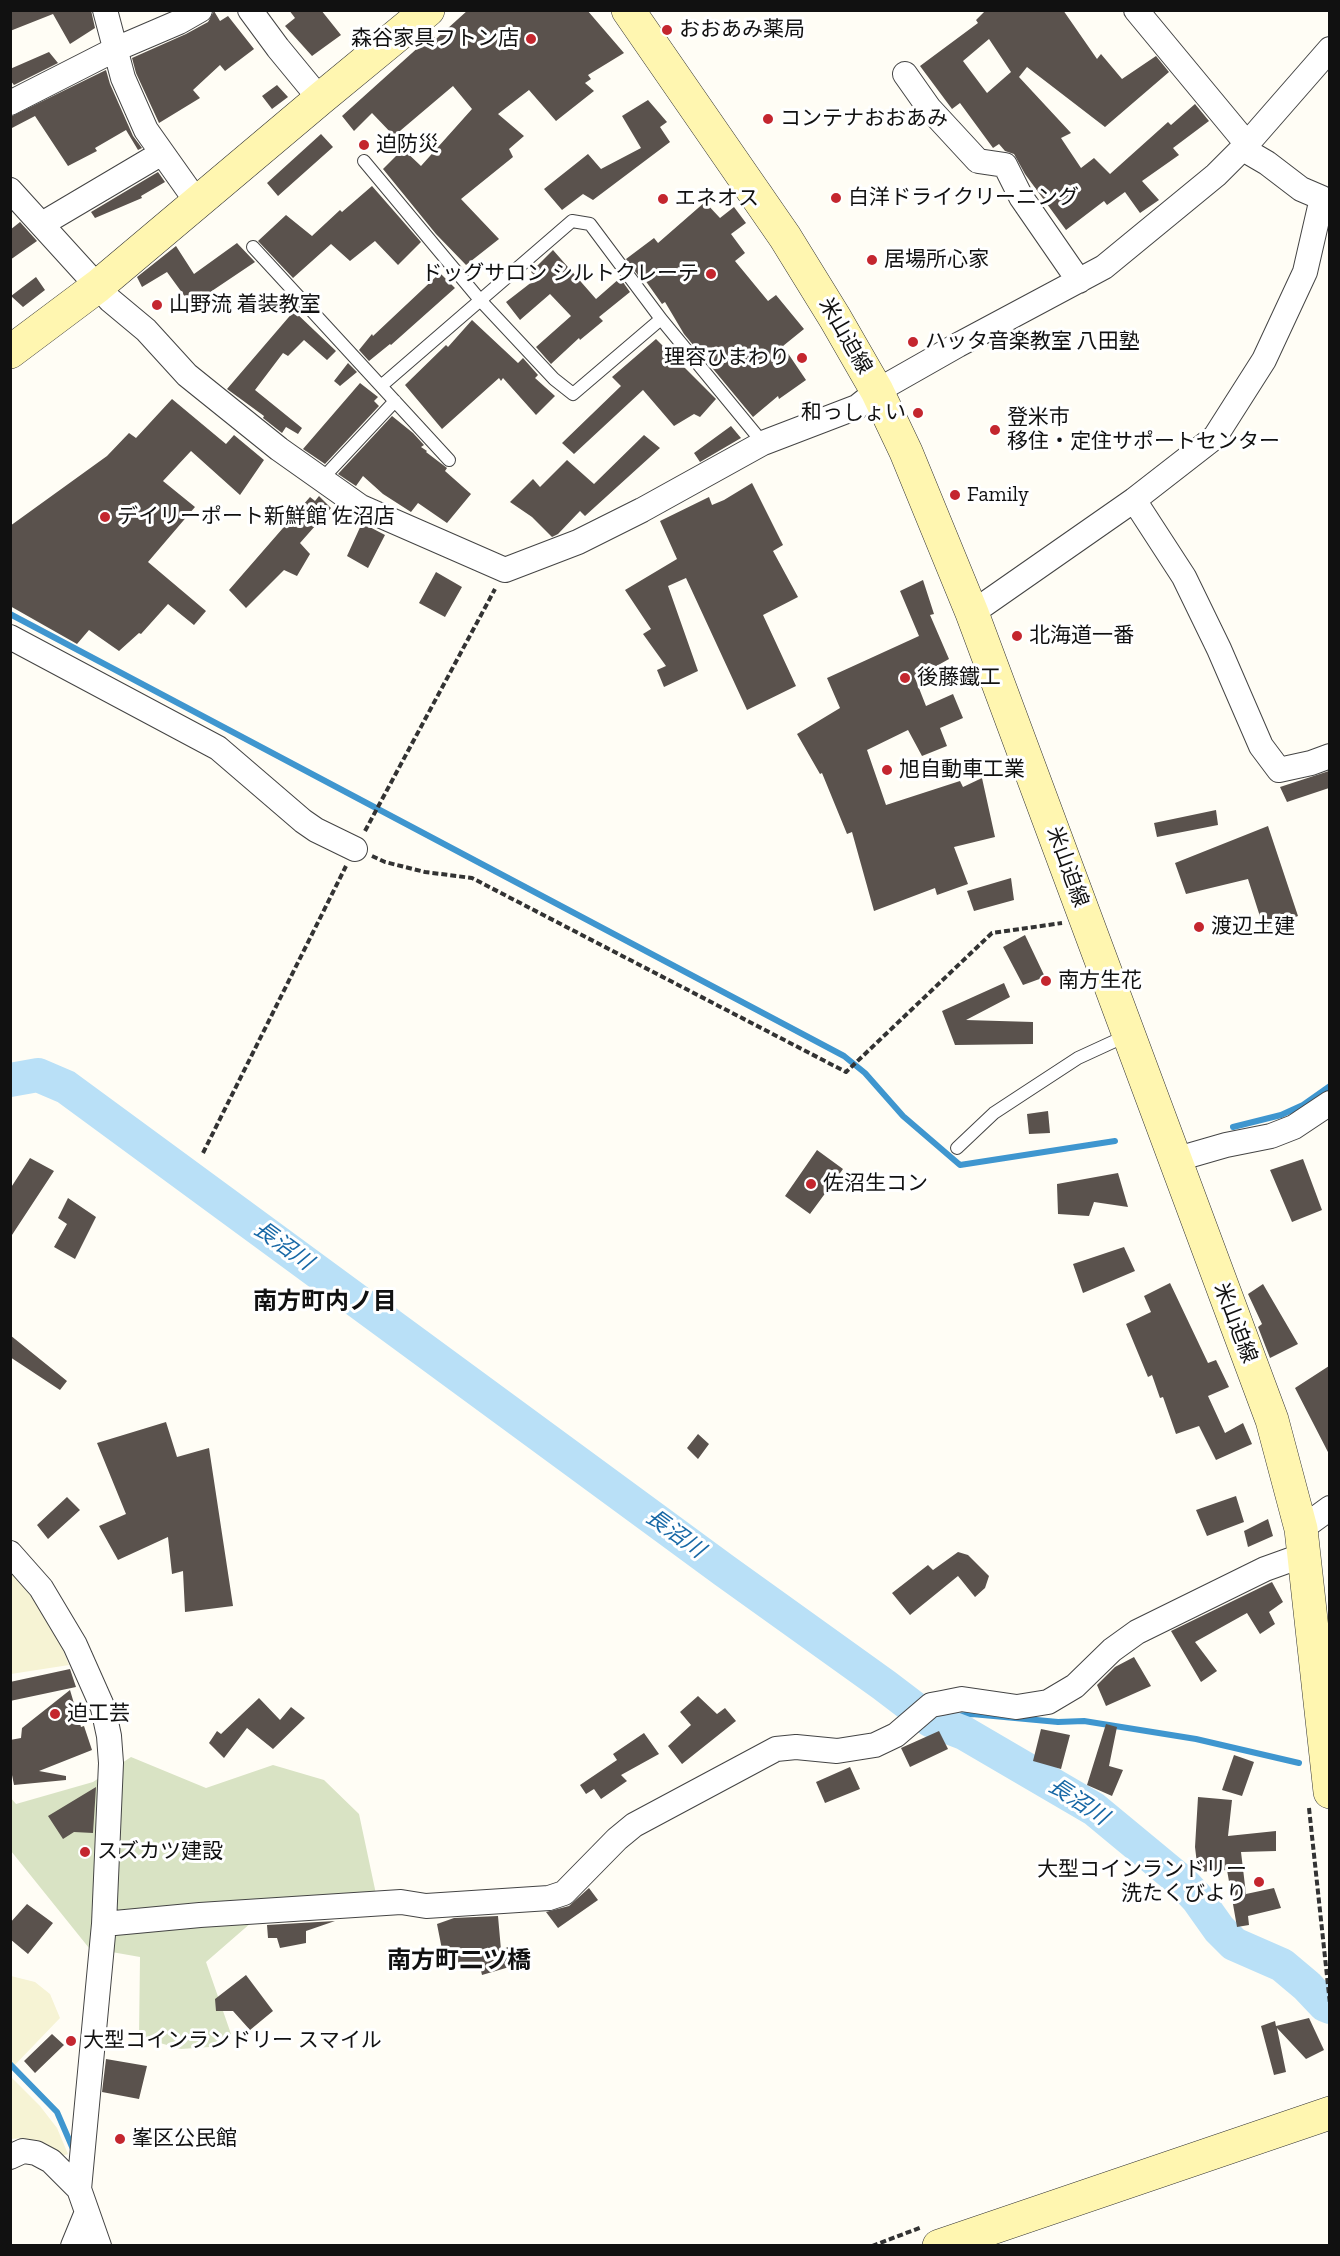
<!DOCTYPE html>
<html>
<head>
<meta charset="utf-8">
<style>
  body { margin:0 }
  #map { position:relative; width:1340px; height:2256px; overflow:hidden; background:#fffdf5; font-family:"Zilla Slab",serif }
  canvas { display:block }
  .frame { position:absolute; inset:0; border:12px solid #111; pointer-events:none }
</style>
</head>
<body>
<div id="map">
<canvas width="1340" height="2256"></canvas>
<div class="frame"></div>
</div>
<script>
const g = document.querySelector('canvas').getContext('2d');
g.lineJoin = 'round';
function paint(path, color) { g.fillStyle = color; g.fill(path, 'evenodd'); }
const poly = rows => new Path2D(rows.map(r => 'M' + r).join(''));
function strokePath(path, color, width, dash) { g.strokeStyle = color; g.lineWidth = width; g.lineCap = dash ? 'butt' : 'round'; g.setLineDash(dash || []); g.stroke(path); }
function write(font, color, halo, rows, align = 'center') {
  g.font = font + ' "Zilla Slab","Noto Sans JP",serif'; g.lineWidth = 6; g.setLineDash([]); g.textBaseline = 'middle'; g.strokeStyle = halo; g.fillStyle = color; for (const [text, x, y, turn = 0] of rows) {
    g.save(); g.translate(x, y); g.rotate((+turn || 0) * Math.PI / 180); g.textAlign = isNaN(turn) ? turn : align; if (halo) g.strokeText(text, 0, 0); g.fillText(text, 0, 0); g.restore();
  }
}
paint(poly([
  [10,1569,24,1583,58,1638,69,1665,11,1674],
  [11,1976,35,1982,50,1994,60,2018,11,2069],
  [10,2076,40,2106,57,2128,68,2154,59,2157,45,2145,23,2138,11,2139]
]), '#f6f3d4');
paint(poly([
  [131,1757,206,1788,273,1765,324,1780,359,1814,376,1894,275,1902,206,1962,231,2034,209,2047,181,2049,139,2037,140,1957,89,1948,11,1851,10,1797,16,1804,93,1782]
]), '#d9e3c4');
strokePath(poly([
  [10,614,844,1056,865,1073,903,1116,960,1165,1115,1141],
  [1233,1127,1281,1115,1303,1105,1330,1086],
  [930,1720,972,1714,1058,1722,1084,1721,1196,1739,1299,1763],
  [10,2064,57,2112,73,2149]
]), '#3f96cf', 6);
strokePath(poly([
  [10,1080,38,1075,66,1087,725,1571,884,1685,930,1720,964,1733,1094,1809,1181,1881,1197,1898,1219,1929,1234,1944,1282,1965,1307,1986,1325,2005,1330,2007]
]), '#b9e0f7', 34);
paint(poly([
  [10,10,91,10,95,28,70,44,53,14,10,31],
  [289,10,321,10,341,35,312,56,285,26,295,18],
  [468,10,587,10,624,53,588,75,591,79,585,83,594,91,556,121,529,90,498,114,524,136,509,149,513,157,461,199,499,239,466,265,436,234,383,169,403,149,421,166,472,109,453,86,394,136,372,113,354,131,342,116,432,35,436,39],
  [986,10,1063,10,1097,59,1101,54,1122,79,1156,56,1169,72,1105,127,1027,67,1019,77,1071,133,1061,138,1081,168,1094,158,1110,174,1168,122,1171,125,1195,104,1209,121,1173,148,1179,155,1142,181,1159,200,1140,213,1125,192,1107,205,1104,201,1066,230,1025,174,1014,154,1005,151,999,144,993,148,960,103,952,109,920,66,978,23,976,20],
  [989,39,1011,72,987,93,963,61],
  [214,11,220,21,228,16,254,49,225,71,220,65,193,90,200,98,159,123,136,73,132,58,186,34,208,22],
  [49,52,58,63,14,85,10,80,10,69],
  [106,70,110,84,133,136,142,148,138,150,126,130,95,148,97,151,68,166,35,116,10,129,10,117],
  [277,85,288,97,272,109,262,96],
  [648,100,667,122,660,127,670,142,593,200,583,194,562,210,544,189,588,154,601,169,641,148,622,116],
  [321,134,333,147,278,196,267,183],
  [158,172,165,182,141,196,142,198,95,218,91,212],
  [372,186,421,242,398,265,375,241,350,261,331,244,293,278,258,241,286,215,312,236,340,210,342,212],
  [705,202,720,218,734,207,746,223,731,234,745,253,735,261,768,301,776,295,804,329,783,346,806,380,779,399,778,396,753,417,684,334,665,302,662,304,645,280,643,282,626,259,654,238,658,243],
  [20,222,37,241,10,260,10,230],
  [237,243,255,262,191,305,167,272,142,287,137,277,176,246,194,274],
  [553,250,596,299,620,278,630,292,599,317,603,321,580,340,579,338,551,364,536,347,571,316,550,294,520,320,506,302,537,278,531,272],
  [440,273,455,288,391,345,390,344,369,361,359,350,372,334,373,336],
  [36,277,45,290,23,307,11,296],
  [294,311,336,351,327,360,304,340,288,356,283,353,255,390,302,428,298,434,286,427,282,433,263,418,264,416,227,389],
  [472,320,518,363,523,358,538,375,535,378,555,396,536,415,503,378,501,381,499,378,442,429,405,385,446,345,448,347],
  [656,339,716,399,700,417,694,414,674,426,643,390,574,454,562,443,621,386,612,377],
  [348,363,357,372,340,386,334,381],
  [360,383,378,397,374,401,379,406,325,464,303,449],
  [172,399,226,444,234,435,264,460,240,495,191,451,163,481,195,507,148,562,206,611,194,625,168,604,141,634,139,633,119,651,89,630,77,644,10,606,10,526,107,456,129,433,136,438],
  [392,416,413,433,424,445,421,447,427,451,426,452,447,468,445,471,471,494,447,523,418,503,411,512,383,494,363,476,356,486,338,474],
  [731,426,741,438,700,462,694,453],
  [644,435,660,448,585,516,580,511,558,534,552,537,532,517,510,502,533,479,540,487,567,460,594,484],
  [752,483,783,545,773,551,798,597,763,615,796,686,747,710,686,578,668,586,698,671,664,687,657,670,666,666,643,634,651,629,625,590,677,559,660,521,709,497,712,505,724,500],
  [319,496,331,508,300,543,310,554,297,576,284,570,246,608,229,590,310,497,315,501],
  [362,523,385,535,368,568,347,556],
  [436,572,462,587,445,617,419,603],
  [923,580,934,614,930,615,949,659,915,678,926,706,953,694,963,718,940,728,947,746,922,756,908,730,867,750,886,805,960,781,963,787,982,778,995,837,954,847,968,884,937,895,935,888,874,911,852,832,847,834,822,773,820,774,797,734,840,708,827,678,919,636,900,591],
  [1329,771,1329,788,1287,802,1280,787],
  [1216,810,1218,825,1157,837,1154,823],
  [1268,826,1298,916,1264,929,1248,879,1186,894,1175,863],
  [1011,878,1014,900,974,911,967,891],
  [1025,935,1045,977,1023,985,1003,947],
  [1004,983,1010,997,966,1020,1033,1022,1033,1044,955,1045,942,1011],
  [1048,1111,1050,1133,1029,1134,1027,1114],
  [817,1150,843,1169,810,1214,785,1196],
  [30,1158,54,1171,10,1238,10,1189],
  [1303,1159,1322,1210,1292,1222,1270,1170],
  [1118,1173,1128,1207,1094,1202,1089,1216,1058,1214,1057,1184],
  [68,1198,96,1217,75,1259,54,1247,67,1224,58,1218],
  [1124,1247,1135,1271,1083,1293,1073,1264],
  [1170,1283,1208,1363,1216,1360,1229,1387,1208,1396,1225,1433,1243,1423,1252,1444,1216,1460,1199,1426,1176,1434,1163,1397,1160,1398,1152,1375,1148,1377,1126,1324,1151,1312,1144,1296],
  [1263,1284,1298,1344,1270,1358,1258,1327,1262,1324,1248,1294],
  [10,1335,67,1381,60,1390,10,1357],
  [1329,1366,1329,1454,1295,1388],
  [166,1422,177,1457,209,1448,233,1606,185,1612,183,1571,172,1574,168,1537,118,1560,99,1526,126,1514,97,1443],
  [698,1434,709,1444,698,1459,687,1448],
  [1236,1496,1244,1522,1207,1536,1196,1510],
  [67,1497,80,1510,48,1539,37,1525],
  [1268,1519,1273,1536,1248,1547,1244,1531],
  [958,1552,968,1555,989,1576,985,1588,975,1597,958,1576,910,1615,892,1593,928,1565,933,1570],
  [1272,1582,1283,1602,1269,1612,1275,1624,1260,1634,1247,1613,1195,1642,1217,1671,1201,1682,1171,1631],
  [1134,1657,1151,1686,1106,1706,1097,1685,1115,1667],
  [70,1669,76,1687,10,1701,10,1682],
  [70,1690,81,1727,84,1726,92,1750,39,1771,66,1776,66,1780,14,1785,10,1765,10,1740,21,1738,22,1728],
  [698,1696,717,1714,725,1708,736,1721,682,1764,668,1746,691,1725,680,1712],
  [259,1698,280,1720,291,1707,305,1718,273,1749,247,1728,224,1758,209,1743,217,1731,221,1734],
  [1106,1724,1117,1727,1109,1766,1123,1770,1112,1796,1087,1785],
  [1041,1729,1070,1735,1061,1769,1033,1761],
  [939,1731,948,1749,910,1767,901,1748],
  [644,1733,659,1754,621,1775,627,1781,601,1799,594,1789,586,1794,580,1785,617,1760,613,1754],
  [1234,1755,1254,1762,1242,1796,1222,1790],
  [850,1767,860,1789,825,1803,816,1782],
  [96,1787,93,1833,74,1832,63,1839,48,1816],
  [1198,1797,1232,1800,1228,1836,1276,1831,1276,1851,1241,1852,1246,1894,1274,1888,1281,1908,1248,1916,1249,1925,1237,1927,1227,1870,1198,1872,1195,1847],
  [589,1888,598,1900,558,1928,546,1912,569,1906],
  [27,1904,53,1923,28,1954,10,1939,10,1923],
  [498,1916,501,1950,508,1947,516,1965,482,1975,479,1962,446,1970,437,1924,454,1918],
  [335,1921,306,1931,306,1943,280,1948,277,1938,268,1938,267,1925],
  [246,1975,273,2011,250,2030,233,2011,216,2011,215,1999],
  [1309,2018,1324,2050,1306,2059,1277,2028,1286,2072,1274,2075,1261,2026,1275,2021,1276,2026],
  [52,2034,64,2045,35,2073,24,2061],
  [106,2059,147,2066,139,2099,102,2092]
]), '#5a524d');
const lane = poly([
  [364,161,480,300,554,379,573,394,661,319],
  [253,247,449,460],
  [381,386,572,221,590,224,661,319,763,443],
  [322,479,395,401],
  [957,1148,994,1113,1026,1092,1078,1058,1128,1035]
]);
const street = poly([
  [105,10,123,78,146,130,197,202],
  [250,10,278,48,320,99],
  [1136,10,1247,144],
  [905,74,929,108,978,161,1005,165,1021,197,1079,281],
  [10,103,116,49,179,22,200,10],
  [10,190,110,300,146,330,187,375,279,449,361,507,505,570,578,542,642,510,763,443,857,407,877,391,958,345,1104,267,1216,175,1247,144,1330,49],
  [42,224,162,153],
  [1134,500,1184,577,1219,649,1261,746,1279,770,1311,763,1330,756],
  [972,613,1134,500,1215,437,1264,360,1305,272,1322,198,1301,189,1267,163,1243,149],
  [10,637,218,748,303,821,316,830,355,849],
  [1174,1160,1226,1145,1271,1136,1294,1127,1330,1103],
  [1301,1529,1330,1508],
  [10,1553,41,1588,75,1645,103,1708,109,1736,111,1763,104,1924,79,2189],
  [104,1924,200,1915,401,1902,426,1906,549,1898,564,1893,617,1839,634,1825,776,1749,796,1747,837,1751,875,1745,896,1735,931,1705,942,1703,962,1699,1017,1707,1048,1702,1075,1686,1112,1650,1137,1632,1265,1569,1304,1555],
  [10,2157,23,2151,36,2153,51,2161,79,2189,99,2246],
  [73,2246,87,2212]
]);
const secondary = poly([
  [628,10,785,237,835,318,877,391,906,452,972,613,1272,1420,1301,1529,1330,1792],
  [10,352,98,286,320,99,428,10],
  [939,2246,1330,2113]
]);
strokePath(lane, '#444', 14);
strokePath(street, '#444', 26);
strokePath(secondary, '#333', 34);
strokePath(poly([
  [365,831,495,589],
  [372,856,385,862,425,872,472,878,846,1072,992,933,1062,923],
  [203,1153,346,866],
  [1309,1808,1330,2004],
  [872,2246,922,2227]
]), '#333', 4, [6, 3]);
strokePath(lane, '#fff', 12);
strokePath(street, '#fff', 24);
strokePath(secondary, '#fff6b0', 33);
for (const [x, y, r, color] of [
  [667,30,6,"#c4262e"],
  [531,39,6,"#c4262e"],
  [768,119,6,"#c4262e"],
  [364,145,6,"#c4262e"],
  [836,198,6,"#c4262e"],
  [663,199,6,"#c4262e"],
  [872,260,6,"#c4262e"],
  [711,274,6,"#c4262e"],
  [157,305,6,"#c4262e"],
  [913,342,6,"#c4262e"],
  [802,358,6,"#c4262e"],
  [918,413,6,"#c4262e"],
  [995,430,6,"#c4262e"],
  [955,495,6,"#c4262e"],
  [105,517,6,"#c4262e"],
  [1017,636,6,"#c4262e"],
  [905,678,6,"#c4262e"],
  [887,770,6,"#c4262e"],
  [1199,927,6,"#c4262e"],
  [1046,981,6,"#c4262e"],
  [811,1184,6,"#c4262e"],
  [55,1714,6,"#c4262e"],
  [85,1852,6,"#c4262e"],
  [1259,1882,6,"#c4262e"],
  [71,2041,6,"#c4262e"],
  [120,2139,6,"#c4262e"]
]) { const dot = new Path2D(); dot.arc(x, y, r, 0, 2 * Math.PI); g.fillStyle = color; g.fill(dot); strokePath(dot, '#fff', 2); }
write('21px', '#111', '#fff', [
  ["おおあみ薬局",679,30],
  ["森谷家具フトン店",519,39,"right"],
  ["コンテナおおあみ",780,119],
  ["迫防災",376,145],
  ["白洋ドライクリーニング",848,198],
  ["エネオス",675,199],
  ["居場所心家",884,260],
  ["ドッグサロン シルトクレーテ",699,274,"right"],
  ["山野流 着装教室",169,305],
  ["ハッタ音楽教室 八田塾",925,342],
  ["理容ひまわり",790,358,"right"],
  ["和っしょい",906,413,"right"],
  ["登米市",1007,418],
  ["移住・定住サポートセンター",1007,442],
  ["Family",967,495],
  ["デイリーポート新鮮館 佐沼店",117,517],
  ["北海道一番",1029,636],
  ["後藤鐵工",917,678],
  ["旭自動車工業",899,770],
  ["渡辺土建",1211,927],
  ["南方生花",1058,981],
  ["佐沼生コン",823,1184],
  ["迫工芸",67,1714],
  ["スズカツ建設",97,1852],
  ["大型コインランドリー",1247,1870,"right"],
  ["洗たくびより",1247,1894,"right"],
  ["大型コインランドリー スマイル",83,2041],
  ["峯区公民館",132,2139]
], 'left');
write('21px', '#111', '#fff', [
  ["米山迫線",845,336,60],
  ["米山迫線",1067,867,70],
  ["米山迫線",1235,1323,69]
]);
write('italic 22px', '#1768a6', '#fff', [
  ["長沼川",283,1246,36],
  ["長沼川",675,1534,36],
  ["長沼川",1078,1802,33]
]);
write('bold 24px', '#111', '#fff', [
  ["南方町内ノ目",325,1302],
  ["南方町二ツ橋",459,1961]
]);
</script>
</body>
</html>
